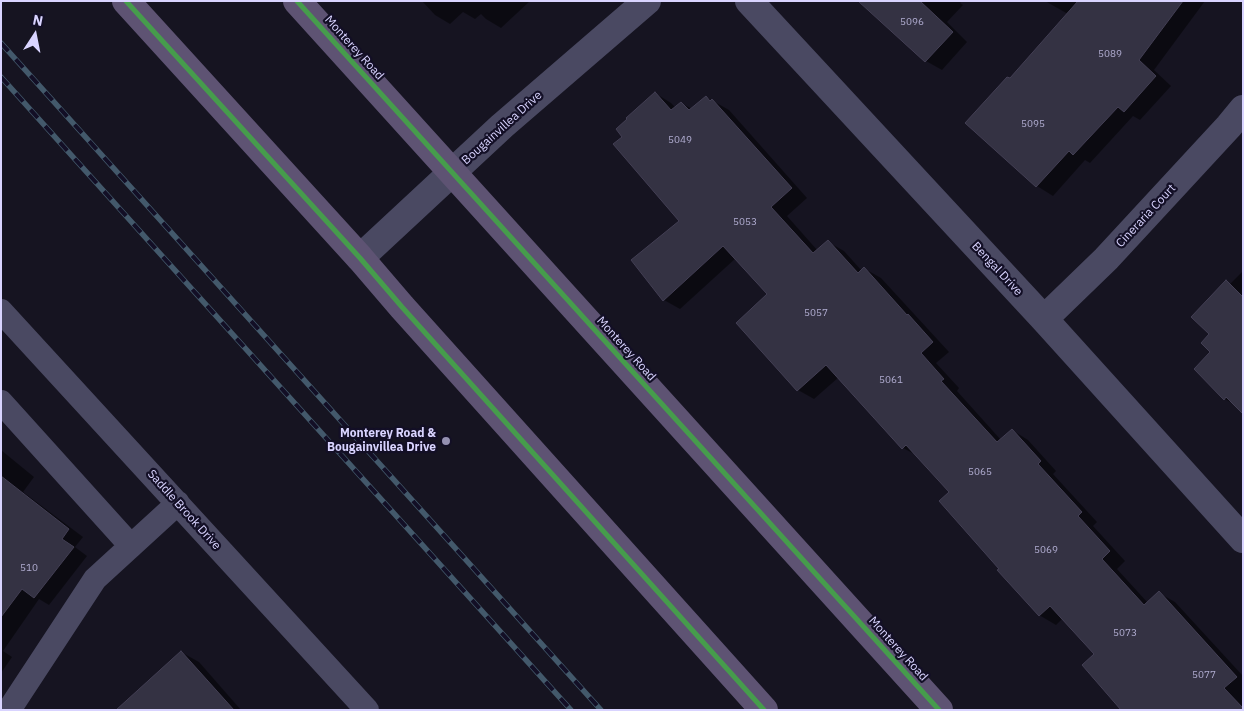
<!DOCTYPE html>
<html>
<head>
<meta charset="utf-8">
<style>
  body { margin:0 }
  #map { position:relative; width:1244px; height:711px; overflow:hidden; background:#161421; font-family:"IBM Plex Sans",sans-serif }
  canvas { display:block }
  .frame { position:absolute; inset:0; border:2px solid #d9d4ff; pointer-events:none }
  .north { position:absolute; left:10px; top:10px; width:50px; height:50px; -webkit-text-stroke:4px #130f26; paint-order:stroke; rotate:11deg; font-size:14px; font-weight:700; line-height:20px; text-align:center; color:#d9d4ff }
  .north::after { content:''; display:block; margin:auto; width:18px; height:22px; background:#d9d4ff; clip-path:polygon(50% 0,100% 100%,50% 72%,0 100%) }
</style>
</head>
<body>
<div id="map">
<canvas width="1244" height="711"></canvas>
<div class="frame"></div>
<div class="north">N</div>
</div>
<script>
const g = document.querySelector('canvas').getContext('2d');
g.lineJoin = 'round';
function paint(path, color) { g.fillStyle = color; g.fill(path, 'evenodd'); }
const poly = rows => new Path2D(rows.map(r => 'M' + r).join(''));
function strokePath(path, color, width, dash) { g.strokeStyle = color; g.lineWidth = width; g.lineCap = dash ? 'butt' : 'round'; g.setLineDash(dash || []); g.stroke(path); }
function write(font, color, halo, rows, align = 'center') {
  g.font = font + ' "IBM Plex Sans",sans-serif'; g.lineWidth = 4.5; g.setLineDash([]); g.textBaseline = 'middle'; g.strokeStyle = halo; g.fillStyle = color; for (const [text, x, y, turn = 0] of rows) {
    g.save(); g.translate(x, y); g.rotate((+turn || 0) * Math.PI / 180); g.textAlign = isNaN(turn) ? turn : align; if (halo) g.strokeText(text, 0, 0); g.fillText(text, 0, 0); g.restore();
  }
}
paint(poly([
  [422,1,530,1,501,28,486,19,481,14,475,19,463,12,450,24,435,15],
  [860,1,962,1,960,3,963,5,947,22,967,42,942,70,926,61],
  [1045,1,1205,1,1154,70,1171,86,1140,120,1133,116,1090,163,1085,160,1053,196,1037,186,967,123,1010,80,1068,14],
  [655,93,671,103,676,108,681,103,692,109,706,97,729,110,807,198,787,216,818,251,828,242,844,251,862,271,865,269,881,278,949,352,936,363,959,388,957,391,1001,440,1012,430,1028,440,1056,471,1053,474,1097,522,1093,526,1125,561,1117,569,1148,603,1159,593,1175,602,1243,676,1243,710,1063,618,1056,625,1039,615,1001,569,950,492,920,457,903,448,839,377,814,399,798,390,737,323,769,294,736,258,680,309,664,300,681,221,624,137],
  [1243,271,1243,408,1242,409,1225,399,1212,352,1211,334,1227,282,1230,284],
  [1,450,34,477,23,492,83,537,75,547,87,556,49,605,39,599,3,651,12,657,1,673],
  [181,652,199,662,241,710,186,710]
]), '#0007');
const building = poly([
  [858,1,920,1,953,32,925,62,858,1],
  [1078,1,1183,1,1139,60,1156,76,1124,112,1118,107,1073,155,1069,151,1036,187,965,123,1007,77,1010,78,1078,1],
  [655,92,671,110,681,102,689,110,706,96,710,101,712,99,792,188,771,207,813,253,828,240,858,273,864,267,907,315,908,314,933,342,921,353,944,379,941,381,997,442,1012,429,1041,461,1038,464,1082,512,1078,516,1110,551,1102,559,1144,605,1159,591,1237,677,1224,688,1243,708,1243,710,1121,710,1082,665,1094,654,1050,606,1039,616,997,570,999,569,939,501,949,492,906,445,902,449,826,365,797,391,736,323,767,294,723,246,663,301,631,260,679,221,613,144,622,137,616,129,627,119,626,118,655,92],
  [1226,280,1243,297,1243,414,1226,397,1224,400,1194,369,1210,352,1201,343,1209,334,1191,317,1226,280],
  [1,476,69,529,62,539,74,547,34,598,22,589,1,617,1,476],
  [181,651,234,710,116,710,181,651]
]);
paint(building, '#343243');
strokePath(building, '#433f54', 1);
strokePath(poly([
  [1,311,367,710],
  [1,402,131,546],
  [9,710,95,579,178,503]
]), '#4a4962', 24);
strokePath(poly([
  [749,1,1044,319,1243,539],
  [360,258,502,126,647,1],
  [1044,319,1106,259,1229,126,1243,109]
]), '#4a4962', 28);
strokePath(poly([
  [126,1,360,258,402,307,764,710],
  [297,1,939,710]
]), '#5e5373', 28);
const rail = poly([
  [1,43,601,710],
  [1,77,571,710]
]);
strokePath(rail, '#43596b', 5.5);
strokePath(rail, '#130f26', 4, [11]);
strokePath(poly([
  [126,1,360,258,402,307,764,710],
  [297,1,939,710]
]), '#469c4c', 5);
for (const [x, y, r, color] of [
  [446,441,5,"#9591b1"]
]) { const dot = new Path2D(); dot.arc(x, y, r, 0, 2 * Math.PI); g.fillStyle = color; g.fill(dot); strokePath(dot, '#130f26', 2); }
write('10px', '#b0acd0', null, [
  ["5096",912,22],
  ["5089",1110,54],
  ["5095",1033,124],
  ["5049",680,140],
  ["5053",745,222],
  ["5057",816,313],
  ["5061",891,380],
  ["5065",980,472],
  ["5069",1046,550],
  ["510",29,568],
  ["5073",1125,633],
  ["5077",1204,675]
]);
write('12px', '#d9d4ff', '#130f26', [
  ["Monterey Road",354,48,48],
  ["Bougainvillea Drive",502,128,-42],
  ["Cineraria Court",1146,216,-47],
  ["Bengal Drive",997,269,47],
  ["Monterey Road",626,349,48],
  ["Saddle Brook Drive",184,510,48],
  ["Monterey Road",898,649,48]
]);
write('bold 12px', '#d9d4ff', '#130f26', [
  ["Monterey Road &",436,434],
  ["Bougainvillea Drive",436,448]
], 'right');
</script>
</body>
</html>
